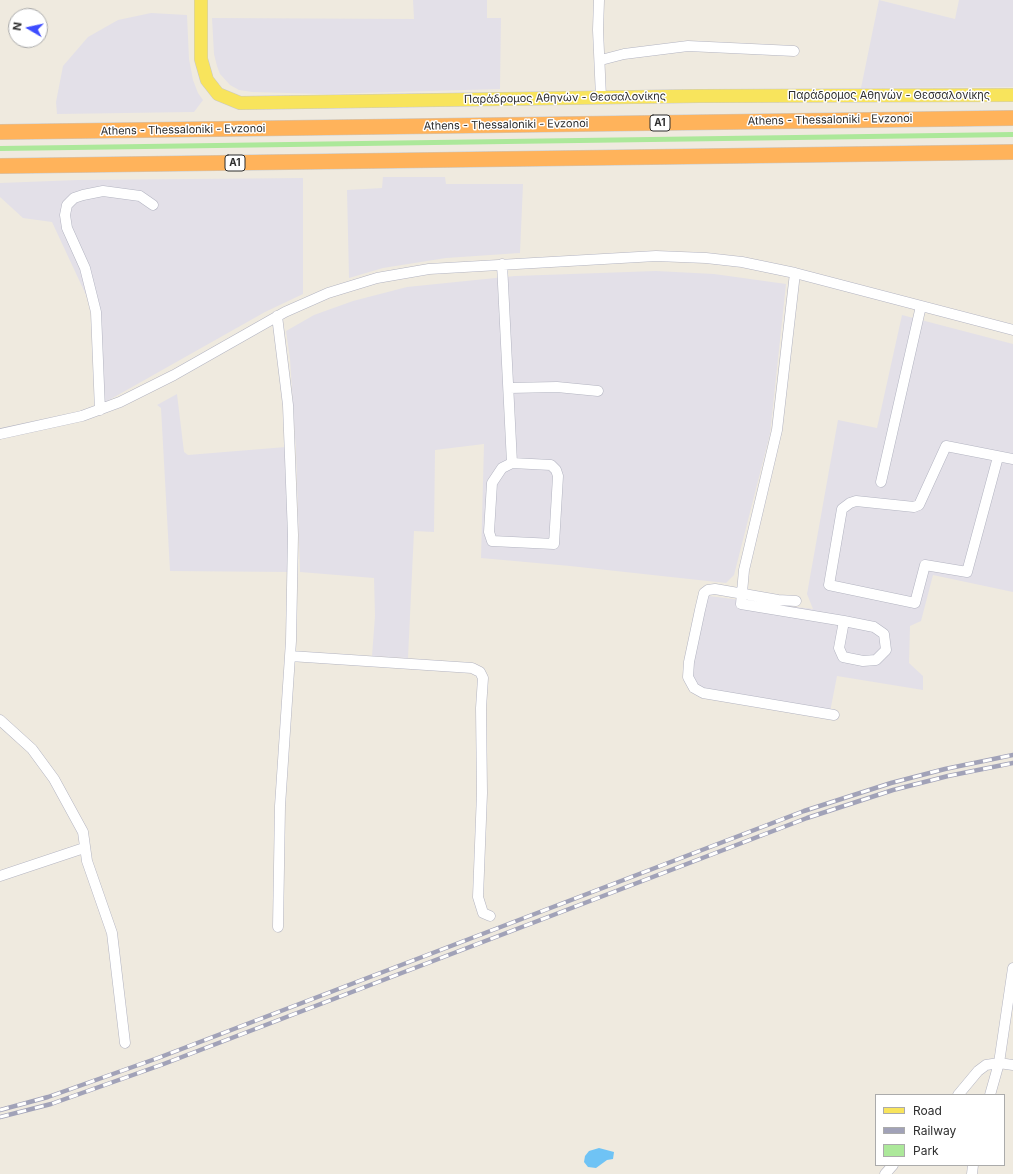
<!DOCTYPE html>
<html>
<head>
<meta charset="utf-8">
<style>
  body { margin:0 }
  #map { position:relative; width:1013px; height:1174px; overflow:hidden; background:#efeadf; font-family:Inter,sans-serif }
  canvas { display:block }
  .legend { position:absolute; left:875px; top:1094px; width:130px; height:72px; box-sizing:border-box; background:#fff; border:1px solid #ababab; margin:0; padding:5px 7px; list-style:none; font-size:12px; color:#2d2d2d }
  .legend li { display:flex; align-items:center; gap:8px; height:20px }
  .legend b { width:20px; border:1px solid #ababab }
  .north { position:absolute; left:8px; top:8px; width:40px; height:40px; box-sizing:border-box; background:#fff; border:1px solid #ababab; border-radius:50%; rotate:279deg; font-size:11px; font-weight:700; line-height:16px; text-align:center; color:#2d2d2d }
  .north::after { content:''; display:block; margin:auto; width:14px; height:18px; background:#3d4cff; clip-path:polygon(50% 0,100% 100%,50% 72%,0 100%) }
</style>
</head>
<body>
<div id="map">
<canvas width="1013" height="1174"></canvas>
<ul class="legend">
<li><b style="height:5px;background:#f8e45c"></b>Road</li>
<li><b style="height:5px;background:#a1a2b8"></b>Railway</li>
<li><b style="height:11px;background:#ace89a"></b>Park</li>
</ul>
<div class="north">N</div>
</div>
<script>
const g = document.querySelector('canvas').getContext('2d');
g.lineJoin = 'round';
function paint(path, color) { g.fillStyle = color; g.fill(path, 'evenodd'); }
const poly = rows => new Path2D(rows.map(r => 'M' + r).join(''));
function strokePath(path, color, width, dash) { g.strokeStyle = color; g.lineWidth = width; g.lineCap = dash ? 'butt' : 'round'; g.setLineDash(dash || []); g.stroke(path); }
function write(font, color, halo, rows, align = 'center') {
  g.font = font + ' Inter,sans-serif'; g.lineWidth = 3; g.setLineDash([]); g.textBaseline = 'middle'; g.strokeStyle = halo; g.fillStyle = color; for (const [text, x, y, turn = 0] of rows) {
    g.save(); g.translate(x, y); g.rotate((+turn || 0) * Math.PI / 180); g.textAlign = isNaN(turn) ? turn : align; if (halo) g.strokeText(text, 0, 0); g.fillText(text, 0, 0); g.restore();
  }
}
paint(poly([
  [413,0,487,0,487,18,501,18,500,89,323,94,252,92,239,90,230,85,220,74,217,66,214,54,212,18,414,19],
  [879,0,955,19,959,0,1013,0,1013,87,861,88],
  [151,13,187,15,189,59,193,80,198,93,203,100,194,112,57,114,56,102,63,66,88,37,118,20],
  [383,177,445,177,446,184,523,184,520,253,446,258,383,268,349,278,347,190,382,188],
  [303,178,303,294,265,312,102,404,100,325,52,222,23,218,0,197,0,183,78,180],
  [656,271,714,274,786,284,770,434,734,575,726,583,570,566,481,558,484,444,435,450,434,532,414,531,408,658,372,656,375,616,374,578,300,572,296,451,290,359,286,331,314,315,353,301,407,287,515,276],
  [902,315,1013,344,1013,592,933,575,921,621,910,626,909,663,923,676,923,690,837,676,830,712,696,687,690,673,705,603,709,596,813,609,807,594,838,420,877,428],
  [177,394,184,452,188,455,286,447,289,572,170,571,161,408,157,405]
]), '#e3e0e8');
paint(poly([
  [1013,132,1013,137,0,151,0,146]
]), '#ace89a');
paint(poly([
  [599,1148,614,1152,613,1159,607,1160,596,1168,588,1167,584,1162,585,1156,589,1151]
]), '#6fc3f5');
const minor = poly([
  [599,0,598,30,601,97],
  [601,60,624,54,688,46,794,51],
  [502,264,512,463],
  [795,273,777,430,744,570,741,604,844,621,874,627,884,634,886,650,876,660,863,661,843,657,839,648,844,621],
  [277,316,288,405,293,535,291,641,280,806,278,927],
  [509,388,557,387,598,391],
  [100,410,96,312,85,268,67,228,65,215,67,205,74,198,83,195,103,191,140,196,153,205],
  [0,434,82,416,120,402,174,375,285,312,328,293,377,278,429,269,656,256,706,258,742,262,795,273,1013,330],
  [998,457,967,572,925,565,915,603,829,585,842,509,850,503,856,501,914,507,919,505,946,446,1013,459],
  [512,463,551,465,556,470,558,476,554,544,492,541,489,532,492,483,502,468,512,463],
  [881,482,921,306],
  [796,601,778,600,715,589,708,590,704,593,700,610,689,662,688,677,694,688,703,693,834,715],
  [290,656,472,668,480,672,483,678,481,708,482,793,478,897,483,913,490,916],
  [0,720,32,749,54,779,83,832,87,861,112,933,125,1043],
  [0,876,84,848],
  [958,1095,978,1071,986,1065,999,1063,1013,1065],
  [990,1095,999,1063,1013,968],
  [885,1174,893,1165],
  [972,1174,973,1165]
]);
const major = poly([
  [201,0,201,59,207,80,218,94,240,103,699,96,1013,95]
]);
const highway = poly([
  [0,132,1013,118],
  [0,166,1013,152]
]);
strokePath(minor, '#b3b4c1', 11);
strokePath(major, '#c8c8c8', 14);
strokePath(highway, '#c8c8c8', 16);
strokePath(minor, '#fff', 10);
strokePath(major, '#f8e45c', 13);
strokePath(highway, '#ffb35b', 15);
const rail = poly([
  [0,1110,48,1097,158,1058,804,811,891,783,945,769,1013,755],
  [0,1117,51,1104,161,1065,807,818,893,790,948,776,1013,763]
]);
strokePath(rail, '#a1a2b8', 4.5);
strokePath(rail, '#fff', 3, [9]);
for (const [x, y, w] of [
  [660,123,20],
  [235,163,20]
]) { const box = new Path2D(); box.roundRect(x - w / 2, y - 8, w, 16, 3); g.fillStyle = '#fff'; g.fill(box); strokePath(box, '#2d2d2d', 1); }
write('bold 10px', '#2d2d2d', null, [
  ["Α1",660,123],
  ["Α1",235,163]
]);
write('11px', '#2d2d2d', '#fff', [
  ["Παράδρομος Αθηνών - Θεσσαλονίκης",889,96],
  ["Παράδρομος Αθηνών - Θεσσαλονίκης",565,98,-1],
  ["Athens - Thessaloniki - Evzonoi",830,120,-1],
  ["Athens - Thessaloniki - Evzonoi",506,125,-1],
  ["Athens - Thessaloniki - Evzonoi",183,130,-1]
]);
</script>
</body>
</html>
